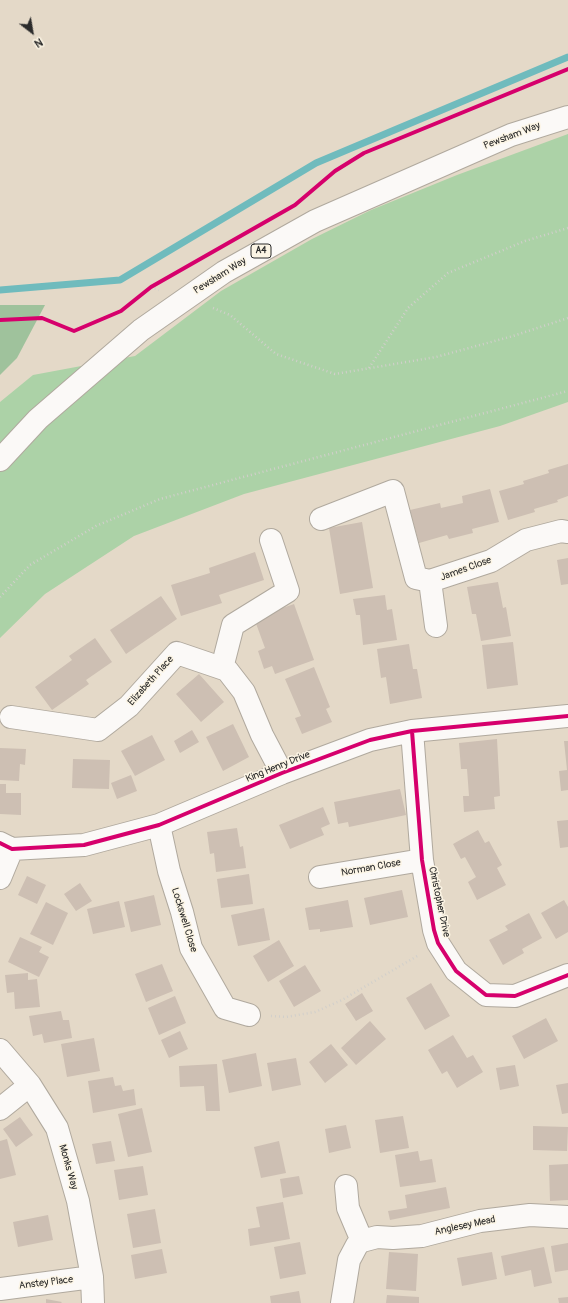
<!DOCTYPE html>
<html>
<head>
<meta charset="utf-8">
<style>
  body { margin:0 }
  #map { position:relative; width:568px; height:1303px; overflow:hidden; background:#e4d9c8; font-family:Pangolin,sans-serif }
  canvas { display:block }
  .north { position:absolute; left:12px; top:12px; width:40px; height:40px; -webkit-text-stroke:3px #fcf5e5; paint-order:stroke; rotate:149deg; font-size:11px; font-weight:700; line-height:16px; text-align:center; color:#2b2b2b }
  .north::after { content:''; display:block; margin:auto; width:14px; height:18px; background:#2b2b2b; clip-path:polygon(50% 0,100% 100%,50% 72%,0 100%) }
</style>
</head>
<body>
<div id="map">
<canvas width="568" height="1303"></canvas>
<div class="north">N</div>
</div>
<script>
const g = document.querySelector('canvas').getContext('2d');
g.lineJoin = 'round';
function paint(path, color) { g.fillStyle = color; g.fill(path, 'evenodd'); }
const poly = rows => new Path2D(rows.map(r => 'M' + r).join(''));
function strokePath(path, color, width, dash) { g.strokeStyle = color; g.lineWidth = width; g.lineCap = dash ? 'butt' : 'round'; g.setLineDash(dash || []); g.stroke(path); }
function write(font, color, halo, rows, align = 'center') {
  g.font = font + ' Pangolin,sans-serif'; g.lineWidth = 3; g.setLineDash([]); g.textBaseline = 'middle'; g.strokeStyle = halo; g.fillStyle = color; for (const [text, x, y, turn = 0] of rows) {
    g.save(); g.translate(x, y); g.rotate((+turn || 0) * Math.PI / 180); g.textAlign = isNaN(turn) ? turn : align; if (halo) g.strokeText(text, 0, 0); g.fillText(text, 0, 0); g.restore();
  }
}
paint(poly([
  [568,134,568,402,500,426,244,494,134,536,45,594,0,638,0,402,33,375,135,356,221,291,312,239,371,210,457,175]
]), '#acd2a7');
paint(poly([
  [0,305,45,305,17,358,0,375]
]), '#9fc29c');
strokePath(poly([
  [0,290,120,280,316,163,568,57]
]), '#6fbbbd', 7);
paint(poly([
  [568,464,568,496,557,500,558,502,534,509,535,512,508,520,499,491,524,484,523,481,549,473,548,470],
  [490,489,499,522,472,529,473,533,449,539,447,535,419,543,410,510,440,503,441,508,463,503,462,496],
  [362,522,373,588,340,594,329,528],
  [255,552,264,580,219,595,222,603,181,616,171,585,210,573,209,568],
  [568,558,568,584,561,585,557,560],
  [498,582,503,608,506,607,511,636,481,641,476,614,472,614,467,587],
  [385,595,387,610,392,609,397,640,363,645,360,615,356,615,353,599],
  [161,596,177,619,126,654,110,630],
  [294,604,314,660,275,674,272,666,264,669,258,651,265,648,254,618],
  [95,638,112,662,86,680,89,684,52,710,35,687,72,660,69,656],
  [513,642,518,685,487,689,482,645],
  [409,644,413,669,417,669,422,698,390,704,386,677,381,678,377,649],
  [314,667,330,707,326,709,332,722,302,734,295,718,301,716,285,679],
  [199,674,224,702,201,722,176,694],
  [233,724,249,757,223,771,206,737],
  [192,730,199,742,180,753,174,741],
  [152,735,165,760,135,776,121,751],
  [497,739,500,796,494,797,495,809,464,812,463,796,469,796,467,769,461,769,459,743],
  [564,741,568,741,568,790,561,791,559,771,567,770],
  [0,748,26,749,25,765,20,764,19,781,0,780],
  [73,759,110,760,109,789,72,788],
  [131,775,137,791,117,799,111,783],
  [0,784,6,784,6,793,21,793,21,815,0,814],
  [400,789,406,815,349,827,348,822,338,824,334,802],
  [323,807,330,824,321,828,324,835,290,849,279,825],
  [568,820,568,847,560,848,557,821],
  [237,828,240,847,243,846,246,868,216,872,214,853,210,854,207,832],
  [478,830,485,843,489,841,502,865,497,868,506,885,477,900,468,882,476,877,465,857,461,859,453,844],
  [249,874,253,904,221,908,217,879],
  [27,876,46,885,37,904,18,895],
  [80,883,92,901,76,911,64,894],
  [402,890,408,917,370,925,364,898],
  [154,895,161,925,131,932,124,902],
  [348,900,353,927,320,932,320,929,309,930,305,908],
  [564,900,568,907,568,932,556,939,541,913],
  [119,901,125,927,93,934,87,909],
  [46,902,68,913,53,945,30,934],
  [264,908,270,940,238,946,231,915],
  [529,913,542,938,522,949,524,953,503,965,489,940,508,930,505,926],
  [20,937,42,947,39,952,49,957,39,977,8,962],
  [279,940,294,966,268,982,253,956],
  [162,964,173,991,146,1002,135,974],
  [305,965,321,991,294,1007,279,981],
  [28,973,28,980,37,979,40,1007,15,1009,14,992,7,993,5,975],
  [431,983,450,1016,425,1030,406,998],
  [362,993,373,1011,356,1021,345,1004],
  [175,996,186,1023,159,1035,148,1008],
  [61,1011,63,1020,69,1020,72,1038,44,1043,42,1034,33,1036,29,1016],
  [546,1018,558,1041,524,1059,512,1036],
  [370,1021,386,1039,356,1065,341,1048],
  [180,1031,188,1049,169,1058,161,1040],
  [453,1035,467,1058,473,1055,483,1072,457,1088,447,1071,442,1074,428,1050],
  [94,1038,100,1071,67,1077,61,1044],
  [331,1044,348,1065,325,1083,309,1062],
  [256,1053,262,1086,229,1093,222,1060],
  [296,1058,301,1085,272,1091,267,1063],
  [217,1064,220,1111,206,1111,204,1086,180,1087,179,1066],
  [515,1065,519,1086,500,1090,496,1068],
  [113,1077,115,1086,121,1085,123,1091,134,1089,136,1105,93,1113,88,1081],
  [568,1083,568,1113,562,1114,556,1085],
  [142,1108,152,1152,128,1157,118,1114],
  [403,1116,409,1148,380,1153,375,1120],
  [20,1117,33,1135,16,1147,3,1129],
  [346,1125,351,1148,329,1153,325,1129],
  [533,1126,568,1127,567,1151,533,1150],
  [7,1139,16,1175,0,1179,0,1141],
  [111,1141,115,1161,96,1164,92,1144],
  [279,1141,286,1173,261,1178,254,1147],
  [418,1151,420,1161,432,1159,436,1182,400,1187,395,1155],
  [568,1164,568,1200,550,1201,549,1165],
  [143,1166,148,1195,119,1200,114,1170],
  [299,1176,303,1194,283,1198,280,1179],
  [446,1187,450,1208,390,1220,388,1211,407,1208,405,1195],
  [283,1202,290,1239,250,1246,248,1229,260,1227,256,1207],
  [155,1209,161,1243,133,1248,127,1214],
  [48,1215,53,1240,18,1247,13,1222],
  [300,1242,306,1274,280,1279,274,1247],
  [568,1243,568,1270,555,1272,551,1246],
  [544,1247,552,1283,534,1287,531,1270,505,1276,501,1256],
  [162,1249,167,1273,135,1279,131,1255],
  [389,1252,418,1254,416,1291,386,1289],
  [492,1252,497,1279,462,1286,457,1258],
  [299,1291,301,1303,271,1303,270,1296],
  [387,1295,419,1297,419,1303,386,1303],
  [568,1297,568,1303,559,1303,558,1298],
  [46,1299,62,1302,61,1303,46,1303]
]), '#cdbfb3');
const minor = poly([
  [321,519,393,491,416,578,430,581],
  [436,626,430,581,491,561,526,540,561,531,568,532],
  [222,668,233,625,288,591,271,540],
  [11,717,98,730,129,706,177,653,227,670,244,692,262,735,282,773],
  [412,731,422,860,434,930,438,943,456,971,486,995,515,996,568,975],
  [159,825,169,871,182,912,191,948,225,1008,249,1015],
  [0,843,12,849,84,845,159,825,282,773,370,740,412,731,568,716],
  [320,877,422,860],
  [0,878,12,849],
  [0,1050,30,1085,57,1128,78,1201,92,1277,93,1303],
  [0,1109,30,1085],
  [362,1241,377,1237,393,1238,422,1236,480,1221,530,1215,568,1217],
  [0,1289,92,1277],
  [342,1303,349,1260,357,1245,362,1241,348,1208,346,1186]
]);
const major = poly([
  [0,460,38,419,141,330,224,272,315,221,511,135,568,117]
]);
strokePath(minor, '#b0a99e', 24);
strokePath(major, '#b0a99e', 24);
strokePath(poly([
  [151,287,159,290],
  [213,308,230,315,276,354,335,374,436,357,513,336,568,318],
  [369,368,408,308,448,273,525,241,568,228],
  [0,597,30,565,96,526,160,499,568,391],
  [271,1016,286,1017,315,1012,342,1000,419,955]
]), '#d1cfcb', 2.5, [1, 3]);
strokePath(minor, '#fbf9f7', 22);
strokePath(major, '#fbf9f7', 22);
strokePath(poly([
  [0,320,42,318,74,331,121,311,151,287,295,205,335,171,364,153,568,69],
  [412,731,422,860,434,930,438,943,456,971,486,995,515,996,568,975],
  [0,843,12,849,84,845,159,825,282,773,370,740,412,731,568,716]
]), '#d6006c', 4);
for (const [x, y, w] of [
  [261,251,20]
]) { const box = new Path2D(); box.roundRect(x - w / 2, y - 7, w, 14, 3); g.fillStyle = '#fcf5e5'; g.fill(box); strokePath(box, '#2b2b2b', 1); }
write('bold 9px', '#2b2b2b', null, [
  ["A4",261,251]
]);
write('10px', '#2b2b2b', '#fcf5e5', [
  ["Pewsham Way",512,136,-21],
  ["Pewsham Way",220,276,-32],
  ["James Close",466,569,-20],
  ["Elizabeth Place",151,681,-48],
  ["King Henry Drive",278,767,-22],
  ["Norman Close",371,868,-10],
  ["Christopher Drive",439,902,78],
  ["Lockswell Close",184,920,73],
  ["Monks Way",68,1167,74],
  ["Anglesey Mead",465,1226,-12],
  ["Anstey Place",46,1283,-7]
]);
</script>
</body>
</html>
